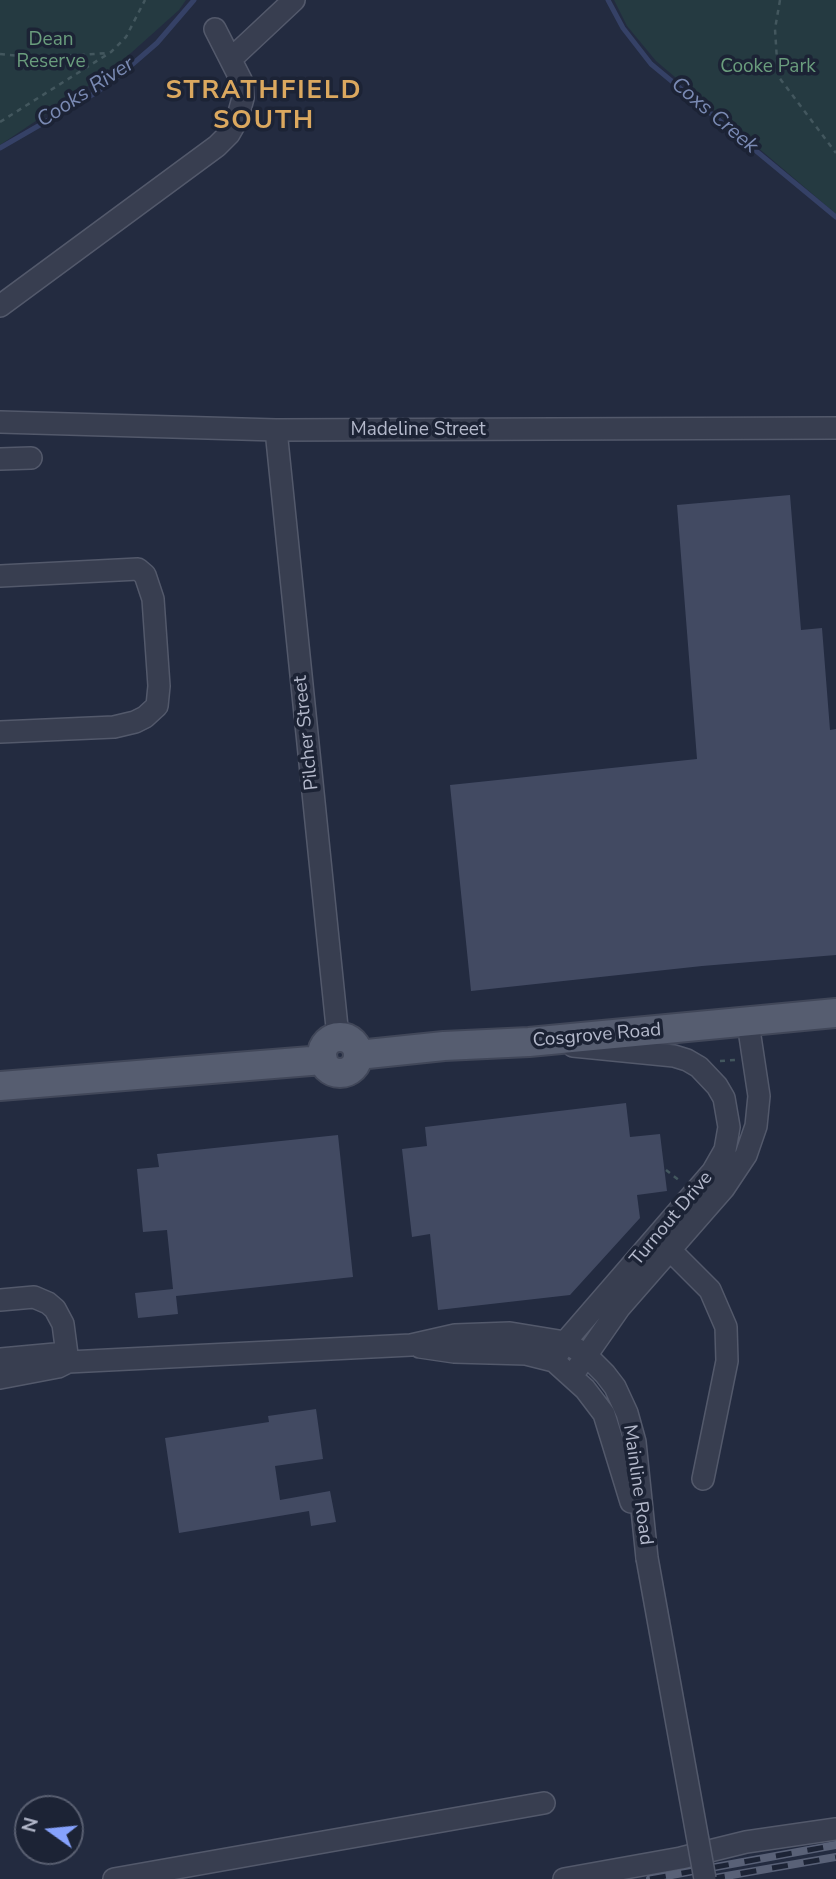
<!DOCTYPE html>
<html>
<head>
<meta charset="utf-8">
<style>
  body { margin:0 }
  #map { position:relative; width:836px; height:1879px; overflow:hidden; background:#232b40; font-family:"Nunito Sans",sans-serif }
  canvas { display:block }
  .north { position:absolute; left:14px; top:1795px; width:70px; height:70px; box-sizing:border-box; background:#1c2335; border:2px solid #595f71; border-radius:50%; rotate:285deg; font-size:19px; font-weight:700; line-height:28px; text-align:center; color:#b4b9cb }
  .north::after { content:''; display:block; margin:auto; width:24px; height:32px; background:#86a2fd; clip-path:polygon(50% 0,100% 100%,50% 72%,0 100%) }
</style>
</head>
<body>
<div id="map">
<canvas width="836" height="1879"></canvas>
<div class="north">N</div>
</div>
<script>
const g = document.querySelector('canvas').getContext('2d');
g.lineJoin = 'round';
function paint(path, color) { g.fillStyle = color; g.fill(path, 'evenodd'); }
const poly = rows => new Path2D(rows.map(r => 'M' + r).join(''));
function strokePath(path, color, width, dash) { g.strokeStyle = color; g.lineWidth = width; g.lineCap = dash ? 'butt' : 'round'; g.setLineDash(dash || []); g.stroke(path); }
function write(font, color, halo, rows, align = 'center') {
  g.font = font + ' "Nunito Sans",sans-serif'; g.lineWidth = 7; g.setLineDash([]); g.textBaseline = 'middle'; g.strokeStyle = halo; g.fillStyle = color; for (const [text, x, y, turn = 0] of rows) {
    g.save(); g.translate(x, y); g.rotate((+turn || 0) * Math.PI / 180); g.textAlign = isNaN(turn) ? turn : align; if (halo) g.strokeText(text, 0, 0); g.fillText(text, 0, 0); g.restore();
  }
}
paint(poly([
  [0,0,186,0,179,10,112,70,0,145],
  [614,0,836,0,836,214,656,61,627,26]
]), '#253a41');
strokePath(poly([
  [608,0,623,28,651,64,836,217],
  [0,148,97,92,120,75,157,43,194,0]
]), '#354166', 5);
paint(poly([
  [790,495,801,630,822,628,830,730,836,729,836,955,702,966,471,991,450,785,697,759,677,505],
  [626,1103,630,1137,660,1134,667,1191,637,1195,640,1218,570,1295,438,1310,430,1234,412,1237,402,1149,427,1146,425,1127],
  [338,1135,353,1277,176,1296,178,1314,138,1318,135,1293,173,1289,167,1230,143,1232,137,1169,159,1167,157,1154],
  [316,1409,323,1459,275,1466,280,1500,330,1491,336,1522,311,1526,309,1511,179,1533,165,1438,269,1422,268,1416]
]), '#424a62');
const minor = poly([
  [231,59,294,0],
  [0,306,217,146,229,134,237,120,243,98,242,82,215,29],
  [0,422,276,430,836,428],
  [276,430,338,1037],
  [0,459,31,458],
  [0,576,138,569,145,575,153,599,159,686,157,706,145,717,135,722,114,727,0,732],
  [661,1241,710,1290,726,1327,727,1361,703,1479],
  [0,1300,34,1297,48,1303,55,1309,63,1324,68,1362],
  [420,1347,454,1352,526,1354,554,1361,585,1389,604,1414,631,1502],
  [0,1359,55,1354,63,1359],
  [554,1361,565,1342,713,1171,725,1150,729,1127,724,1098,717,1086,699,1067,687,1060,674,1056,573,1046],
  [572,1376,620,1307,724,1188,746,1155,756,1126,759,1096,748,1023],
  [0,1378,58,1367,68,1362,411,1345,455,1335,510,1333,565,1342,586,1355,605,1374,615,1387,627,1413,635,1442,647,1558],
  [114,1879,544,1803],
  [564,1879,681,1858,746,1842,836,1829]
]);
const major = poly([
  '322 1055a18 18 0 1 1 36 0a18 18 0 1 1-36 0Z',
  [358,1055,444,1046,529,1042,836,1013],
  [0,1086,323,1060]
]);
strokePath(minor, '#53596b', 24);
strokePath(major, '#414759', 32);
strokePath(poly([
  [780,0,775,29,778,76,836,153],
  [0,54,38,58,108,53],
  [0,122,111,52,126,37,145,0],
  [720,1061,735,1060],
  [666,1170,680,1181]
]), '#43575e', 2.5, [5, 5]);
strokePath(minor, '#383e50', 21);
strokePath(major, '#565d70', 28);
const rail = poly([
  [650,1879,836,1845],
  [709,1879,836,1857]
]);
strokePath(rail, '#596177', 8);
strokePath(rail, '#1c2335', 5, [16]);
const minorBridge = poly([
  [647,1558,705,1879]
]);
strokePath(minorBridge, '#53596b', 24, []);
strokePath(minorBridge, '#383e50', 21);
write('19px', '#6a9d7d', '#1c2335', [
  ["Dean",51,40],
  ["Reserve",51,62],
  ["Cooke Park",768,67]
]);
write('19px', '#b4b9cb', '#1c2335', [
  ["Madeline Street",418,430],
  ["Pilcher Street",307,733,-96],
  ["Cosgrove Road",597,1036,-5],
  ["Turnout Drive",672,1219,-50],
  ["Mainline Road",637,1485,82]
]);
write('italic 21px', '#7a8ab3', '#1c2335', [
  ["Cooks River",86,93,-33],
  ["Coxs Creek",714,116,40]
]);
g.letterSpacing = '2px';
write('bold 26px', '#dba85f', '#1c2335', [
  ["STRATHFIELD",264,92],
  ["SOUTH",264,122]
]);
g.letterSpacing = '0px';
</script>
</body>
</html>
